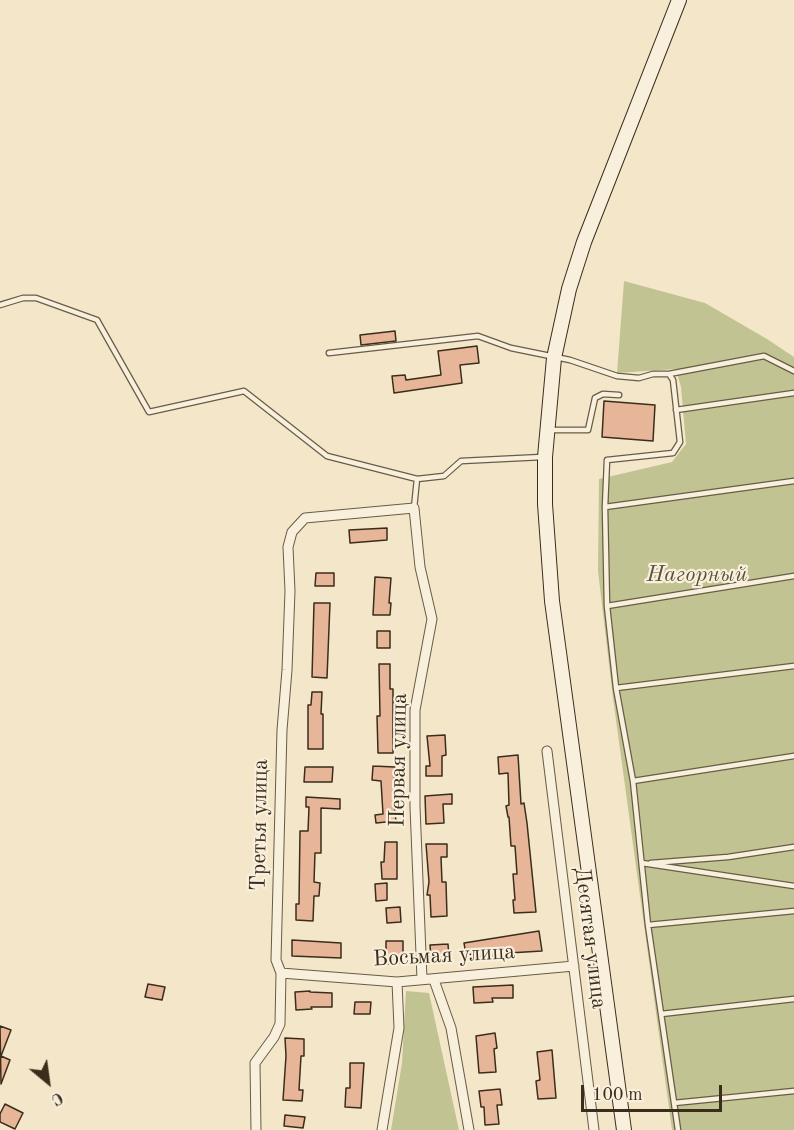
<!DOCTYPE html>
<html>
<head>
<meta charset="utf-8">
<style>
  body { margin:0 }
  #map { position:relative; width:794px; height:1130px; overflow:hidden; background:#f4e7c9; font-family:"Old Standard TT",serif }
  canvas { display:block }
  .north { position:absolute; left:18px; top:1052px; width:60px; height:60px; -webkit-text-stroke:4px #f8efdc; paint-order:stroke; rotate:151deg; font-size:16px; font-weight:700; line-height:24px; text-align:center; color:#3a2d1b }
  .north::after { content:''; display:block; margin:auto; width:21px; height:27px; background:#3a2d1b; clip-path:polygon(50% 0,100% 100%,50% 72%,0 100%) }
  .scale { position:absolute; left:581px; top:1085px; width:141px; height:27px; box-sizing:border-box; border:3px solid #3a2d1b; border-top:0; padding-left:8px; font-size:18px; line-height:21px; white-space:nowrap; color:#3a2d1b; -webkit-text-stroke:4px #f8efdc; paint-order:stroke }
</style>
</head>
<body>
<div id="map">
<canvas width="794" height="1130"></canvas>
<div class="north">С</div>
<div class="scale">100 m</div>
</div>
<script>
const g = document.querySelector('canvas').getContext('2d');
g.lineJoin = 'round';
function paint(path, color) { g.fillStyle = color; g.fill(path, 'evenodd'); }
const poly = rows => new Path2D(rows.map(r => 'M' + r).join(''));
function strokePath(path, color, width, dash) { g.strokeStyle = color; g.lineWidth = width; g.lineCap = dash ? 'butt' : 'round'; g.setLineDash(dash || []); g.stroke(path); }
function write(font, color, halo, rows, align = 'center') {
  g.font = font + ' "Old Standard TT",serif'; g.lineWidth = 4.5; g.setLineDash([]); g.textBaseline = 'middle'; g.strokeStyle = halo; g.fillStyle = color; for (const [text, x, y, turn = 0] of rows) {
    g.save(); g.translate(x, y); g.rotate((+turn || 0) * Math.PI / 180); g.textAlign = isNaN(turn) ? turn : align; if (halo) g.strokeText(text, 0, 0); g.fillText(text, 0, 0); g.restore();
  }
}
paint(poly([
  [624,281,705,303,767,339,794,357,794,1130,672,1130,613,698,598,571,599,479,672,462,686,444,681,387,676,369,617,373],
  [406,991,429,993,459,1130,391,1130,402,1063]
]), '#c2c392');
const building = poly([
  [395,331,396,341,361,345,360,335,395,331],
  [477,346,479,363,460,365,462,383,394,393,392,376,405,375,406,380,441,375,438,351,477,346],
  [604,401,655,405,653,441,602,437,604,401],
  [387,528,387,540,350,543,349,530,387,528],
  [316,573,334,573,334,586,315,586,316,573],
  [375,577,391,578,389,603,391,603,390,615,373,615,375,577],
  [314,603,330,603,327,678,312,677,314,603],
  [377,631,390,631,390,648,377,648,377,631],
  [379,664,390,664,390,689,393,689,393,753,378,753,377,716,380,716,379,664],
  [312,692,322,692,321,714,323,714,323,749,308,749,308,705,311,705,312,692],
  [445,735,446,755,442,756,442,776,426,776,426,766,430,766,427,736,445,735],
  [518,755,521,804,524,803,527,823,536,912,514,913,513,900,515,900,513,874,517,874,515,846,511,846,509,817,508,817,506,806,509,805,508,773,499,774,498,757,518,755],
  [373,766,395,767,394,785,397,785,398,803,394,804,396,821,376,823,375,815,383,814,381,781,372,780,373,766],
  [305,767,333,767,332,782,304,782,305,767],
  [452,794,452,804,443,804,444,823,426,824,425,796,452,794],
  [306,797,340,799,340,809,321,808,321,853,315,853,314,882,320,883,319,896,314,896,313,921,296,920,296,904,299,904,300,831,308,831,309,807,306,807,306,797],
  [385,842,397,842,397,879,382,879,381,862,384,862,385,842],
  [426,844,447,844,447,857,441,857,442,882,446,882,447,916,431,917,430,895,427,895,429,882,426,844],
  [387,883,387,900,376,901,375,884,387,883],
  [400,907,401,922,387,923,386,908,400,907],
  [539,931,542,951,492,954,493,957,480,958,480,953,466,955,464,943,539,931],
  [292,940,341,943,341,958,292,956,292,940],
  [386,941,403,941,403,963,386,964,386,941],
  [448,944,449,957,431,958,430,945,448,944],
  [148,984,165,987,162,1000,145,997,148,984],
  [513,985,513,998,492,998,493,1002,474,1003,473,987,513,985],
  [310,991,310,992,332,993,332,1007,311,1007,312,1009,296,1010,295,992,310,991],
  [355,1002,371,1002,370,1014,354,1014,355,1002],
  [0,1026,11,1030,1,1056,10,1060,1,1084,0,1026],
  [495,1033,497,1048,494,1049,496,1072,479,1073,476,1036,495,1033],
  [285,1038,304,1039,304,1056,301,1056,299,1090,303,1090,302,1101,283,1100,286,1056,285,1038],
  [552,1050,556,1098,538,1099,536,1081,540,1080,537,1052,552,1050],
  [350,1063,364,1063,361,1108,345,1107,346,1088,350,1088,350,1063],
  [500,1089,502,1105,497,1105,499,1124,485,1125,484,1107,481,1107,479,1091,500,1089],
  [5,1104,23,1113,15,1129,0,1122,0,1114,5,1104],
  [285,1115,305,1117,303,1128,284,1126,285,1115]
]);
paint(building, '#e7b598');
strokePath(building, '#3a2d1b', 1.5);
const lane = poly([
  [0,305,23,298,36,298,97,320,149,412,244,391,327,456,417,479],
  [329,353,478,336,511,348,570,360,617,376,639,378,653,374,669,374,673,380,680,442,673,453,607,460,605,507,607,606,616,688,633,781,648,925,678,1130],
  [669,374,764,356,794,371],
  [676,410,794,393],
  [549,430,588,430,595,398,603,394,619,395],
  [605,507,794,481],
  [414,508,417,479,444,476,461,461,542,457],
  [607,606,794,576],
  [616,688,794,666],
  [633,781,794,756],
  [642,863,794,886],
  [651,863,728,857,794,847],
  [648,925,794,911],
  [661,1014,794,999],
  [674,1103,794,1091]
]);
const street = poly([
  [547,751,594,1130],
  [281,973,397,982,574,966],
  [434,980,451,1028,469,1130],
  [256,1130,255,1063,274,1037,280,1024,281,973,276,960,282,730,287,670,290,591,288,547,292,532,305,518,414,508,420,567,432,619,415,710,415,807,422,979],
  [382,1130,399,1028,397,982]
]);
const secondary = poly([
  [624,1130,552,601,545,504,545,457,554,358,569,289,584,242,679,0]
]);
strokePath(lane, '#685c46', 7);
strokePath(street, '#685c46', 11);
strokePath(secondary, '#3a2d1b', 16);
strokePath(lane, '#f8efdc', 4.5);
strokePath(street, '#f8efdc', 9);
strokePath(secondary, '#f8efdc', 14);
write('italic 22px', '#5c5239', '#f8efdc', [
  ["Нагорный",697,575]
]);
write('22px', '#3a2d1b', '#f8efdc', [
  ["Первая улица",399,760,-89],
  ["Третья улица",260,825,-89],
  ["Десятая улица",590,938,83],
  ["Восьмая улица",444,956,-3]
]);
</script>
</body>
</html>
